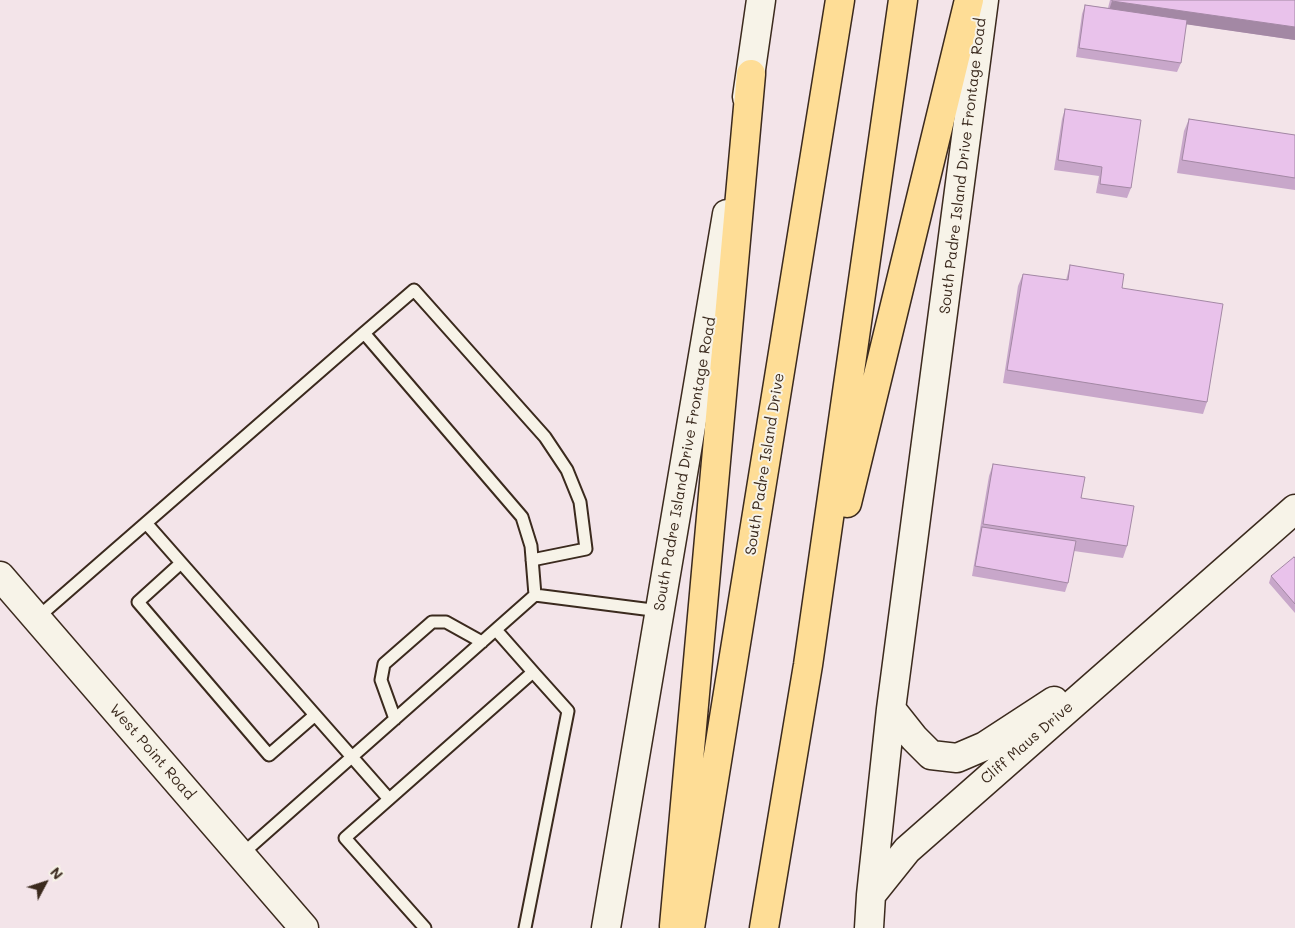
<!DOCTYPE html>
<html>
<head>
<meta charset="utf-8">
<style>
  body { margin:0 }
  #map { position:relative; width:1295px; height:928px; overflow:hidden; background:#f3e4e9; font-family:Mali,sans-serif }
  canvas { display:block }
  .north { position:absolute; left:20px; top:858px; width:50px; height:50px; -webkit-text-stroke:4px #f7f3e8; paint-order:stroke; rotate:50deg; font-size:14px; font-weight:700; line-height:20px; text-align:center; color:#3b2a1e }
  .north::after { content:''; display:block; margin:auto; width:18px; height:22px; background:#3b2a1e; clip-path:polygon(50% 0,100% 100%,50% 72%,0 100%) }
</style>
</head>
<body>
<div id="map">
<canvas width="1295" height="928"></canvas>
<div class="north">N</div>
</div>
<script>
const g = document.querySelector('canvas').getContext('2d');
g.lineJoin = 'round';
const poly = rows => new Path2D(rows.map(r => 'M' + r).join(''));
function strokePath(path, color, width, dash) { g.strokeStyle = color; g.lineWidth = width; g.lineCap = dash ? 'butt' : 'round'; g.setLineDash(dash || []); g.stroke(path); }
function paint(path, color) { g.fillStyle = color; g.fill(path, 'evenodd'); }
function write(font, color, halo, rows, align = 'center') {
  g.font = font + ' Mali,sans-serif'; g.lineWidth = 4; g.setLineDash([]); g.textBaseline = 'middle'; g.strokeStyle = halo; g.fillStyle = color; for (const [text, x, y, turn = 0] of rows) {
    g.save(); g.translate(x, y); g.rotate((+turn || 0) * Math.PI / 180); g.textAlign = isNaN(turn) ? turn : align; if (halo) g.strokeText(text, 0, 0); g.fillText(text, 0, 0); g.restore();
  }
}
const lane = poly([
  [364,333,414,290,545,437,567,470,580,502,586,549,532,560],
  [146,523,389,799],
  [181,563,138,602,269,755,315,715],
  [37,618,364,333,522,517,531,546,535,595],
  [395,719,381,680,384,664,432,622,446,622,482,642],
  [241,855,535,595,660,611],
  [425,928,345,838,533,672,496,630],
  [525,928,568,711,533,672]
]);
const secondary = poly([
  [747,97,761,0],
  [0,576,304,928],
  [891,709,914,738,931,755,957,758,985,746,1054,701],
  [871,895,907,850,1295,509],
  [606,928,727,214],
  [869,928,871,895,891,709,984,0]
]);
const highway = poly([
  [847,503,969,0],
  [674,926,751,74],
  [690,928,840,0],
  [764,928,808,665,903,0]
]);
strokePath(lane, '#3b2a1e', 15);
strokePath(secondary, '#3b2a1e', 31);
strokePath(highway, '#3b2a1e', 31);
strokePath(lane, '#f7f3e8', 11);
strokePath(secondary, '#f7f3e8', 28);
strokePath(highway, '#fedd96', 28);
paint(poly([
  [1110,0,1295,0,1295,40,1186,24,1181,63,1177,72,1076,57,1082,14,1085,5,1108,8],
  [1065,109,1131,188,1127,198,1096,193,1099,176,1054,170,1062,119],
  [1189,119,1295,135,1295,190,1177,173,1184,131],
  [1070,265,1122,288,1207,402,1203,414,1003,383,1018,286,1023,274,1066,280],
  [993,464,1081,498,1127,546,1123,558,1074,551,1068,583,1065,592,972,576,989,476],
  [1295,558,1295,613,1269,583,1271,576]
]), '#c8a7ca');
paint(poly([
  [1112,1,1295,27,1295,40,1108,13]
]), '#a388a4');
const building = poly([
  [1112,0,1295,0,1295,27,1112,1,1112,0],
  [1085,5,1187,20,1181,63,1079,48,1085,5],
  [1065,109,1141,120,1131,188,1100,184,1102,167,1058,160,1065,109],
  [1189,119,1295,135,1295,178,1182,160,1189,119],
  [1070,265,1124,274,1122,288,1223,304,1207,402,1007,370,1023,274,1068,280,1070,265],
  [993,464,1085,477,1081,498,1134,506,1127,546,983,524,993,464],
  [982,527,1076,541,1068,583,975,566,982,527],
  [1294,557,1295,558,1295,604,1271,576,1294,557]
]);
paint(building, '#e9c2eb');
strokePath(building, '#a388a4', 1);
write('15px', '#3b2a1e', '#f7f3e8', [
  ["South Padre Island Drive Frontage Road",963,166,-83],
  ["South Padre Island Drive Frontage Road",685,464,-80],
  ["South Padre Island Drive",765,464,-81],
  ["Cliff Maus Drive",1027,743,-41],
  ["West Point Road",152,752,49]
]);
</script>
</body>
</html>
